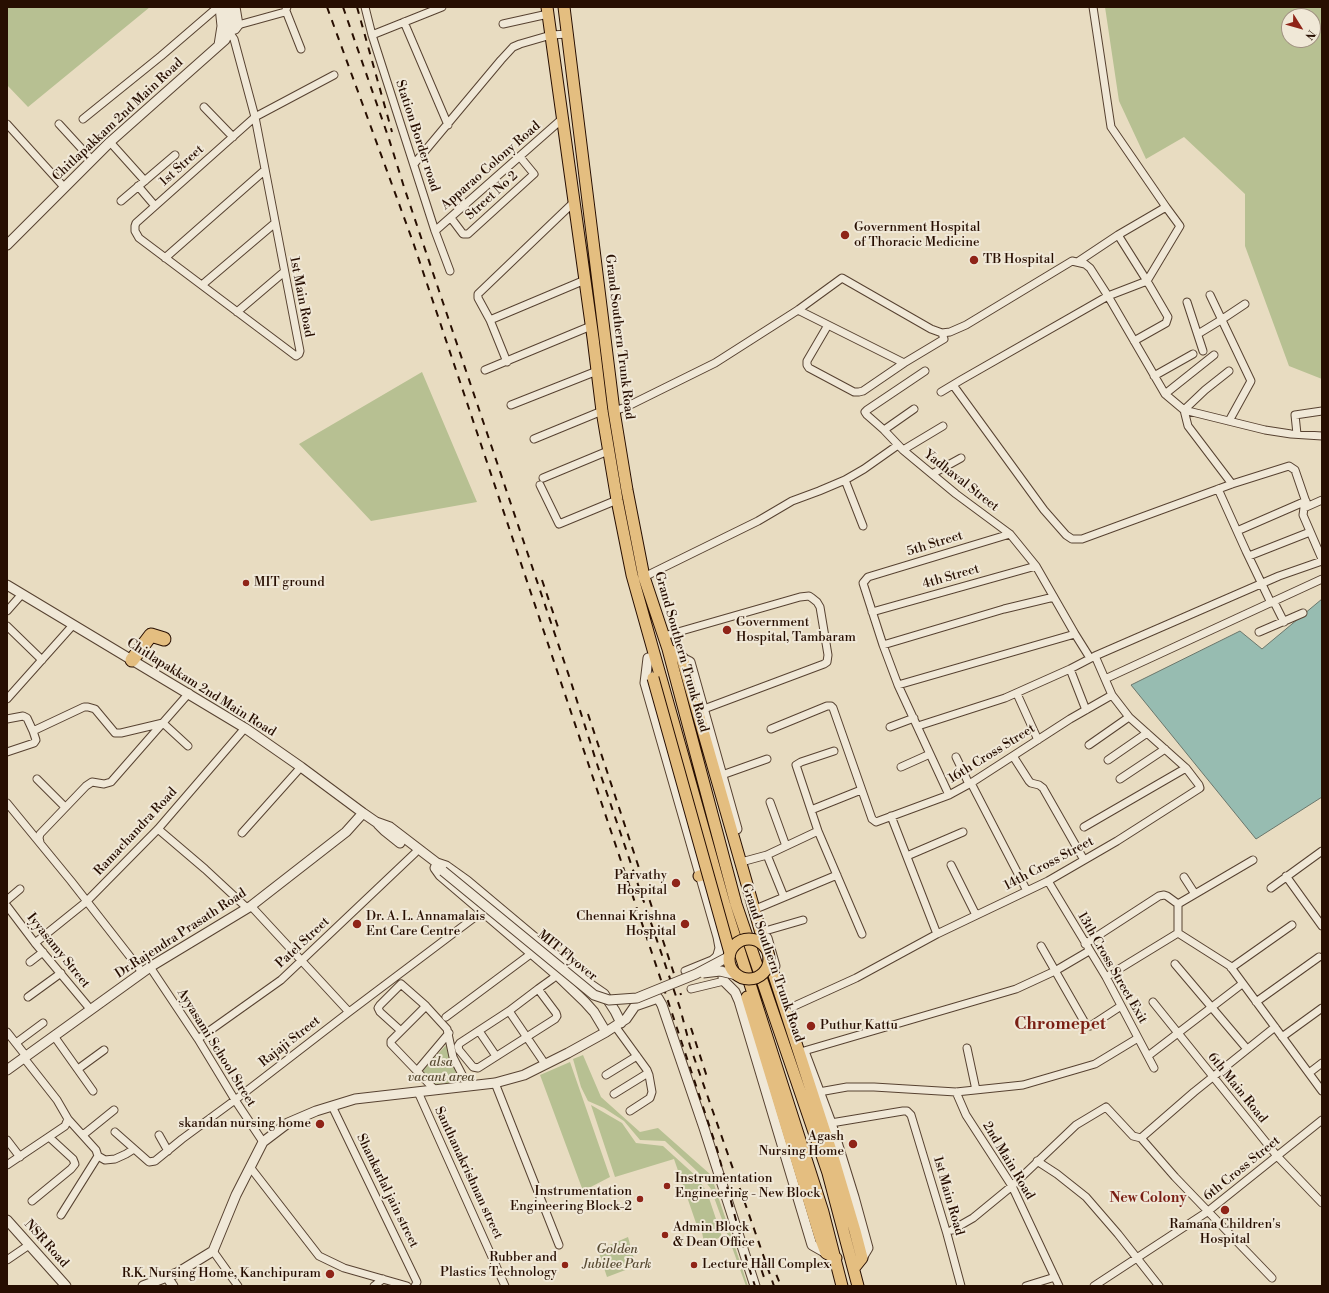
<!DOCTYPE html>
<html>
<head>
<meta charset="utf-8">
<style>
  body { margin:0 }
  #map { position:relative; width:1329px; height:1293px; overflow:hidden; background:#e8dcc1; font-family:"Libre Bodoni",serif }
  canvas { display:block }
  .frame { position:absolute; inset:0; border:8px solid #270e01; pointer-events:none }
  .north { position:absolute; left:1281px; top:8px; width:40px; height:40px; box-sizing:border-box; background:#f0e8d7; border:1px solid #a09181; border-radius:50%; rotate:127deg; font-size:11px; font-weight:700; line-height:16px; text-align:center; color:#270e01 }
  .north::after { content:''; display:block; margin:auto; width:14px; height:18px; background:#8f2418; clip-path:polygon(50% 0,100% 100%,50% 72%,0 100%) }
</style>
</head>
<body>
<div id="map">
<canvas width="1329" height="1293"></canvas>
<div class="frame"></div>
<div class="north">N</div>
</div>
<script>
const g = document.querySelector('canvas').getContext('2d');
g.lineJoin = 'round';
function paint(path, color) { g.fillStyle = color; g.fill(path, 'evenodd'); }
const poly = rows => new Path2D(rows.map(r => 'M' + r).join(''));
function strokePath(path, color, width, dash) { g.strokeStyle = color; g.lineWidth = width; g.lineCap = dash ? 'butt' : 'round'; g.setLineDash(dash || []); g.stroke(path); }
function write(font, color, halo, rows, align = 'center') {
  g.font = font + ' "Libre Bodoni",serif'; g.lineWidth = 4; g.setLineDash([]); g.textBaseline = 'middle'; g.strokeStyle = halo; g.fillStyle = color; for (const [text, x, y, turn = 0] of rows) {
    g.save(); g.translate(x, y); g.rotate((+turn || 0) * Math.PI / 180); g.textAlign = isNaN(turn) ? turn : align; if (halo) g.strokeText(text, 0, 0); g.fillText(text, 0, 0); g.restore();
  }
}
paint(poly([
  [7,7,150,7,28,107,7,85],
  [1105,7,1322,7,1322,379,1289,366,1245,246,1245,194,1184,137,1146,159,1119,101],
  [1289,16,1313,16,1313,40,1289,40],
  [422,372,477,502,371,521,299,444],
  [447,1044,459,1082,435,1084,421,1073],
  [583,1055,601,1097,640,1132,658,1128,711,1175,748,1286,746,1286,711,1189,698,1172,665,1141,640,1140,624,1121,604,1108,588,1101,581,1087,573,1059],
  [570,1062,610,1177,583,1191,540,1075],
  [591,1105,622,1123,636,1143,663,1146,696,1176,707,1192,722,1237,704,1243,702,1232,699,1230,696,1223,674,1159,615,1177],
  [628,1237,636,1266,607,1277,598,1250]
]), '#b7c092');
const water = poly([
  [1322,599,1322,797,1256,839,1131,685,1240,631,1262,649,1322,599]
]);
paint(water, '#97bcb1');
strokePath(water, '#6a766b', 1);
const minor = poly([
  [365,7,372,35,435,231,450,271],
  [286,11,301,49],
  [404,22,448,125],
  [503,24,548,14],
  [238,25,285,12,287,7],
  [229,32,234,39,255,117,300,351,299,354,296,356,139,238,135,231,135,226,136,223,255,117,334,75],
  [372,35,442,7],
  [204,107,233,137],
  [83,119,161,56,218,7],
  [7,124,64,187],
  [59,124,92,160],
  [110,142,145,181],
  [414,164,501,60,513,47,520,44,551,35,568,34],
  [138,186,155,206],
  [121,201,175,155],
  [451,218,463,234,468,234,534,174,520,157],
  [435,231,562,119],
  [1118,235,1147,281,1168,317,1166,323,1134,341],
  [165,258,265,170],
  [1079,261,1118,235,1166,207,1111,127,1093,7],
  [202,285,275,223],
  [1210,295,1251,381,1229,421],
  [1187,302,1203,351],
  [798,310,904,363],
  [237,312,284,272],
  [490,320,585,280],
  [828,325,807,361,807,365,809,368,854,392,859,392,863,391,904,363,944,339,942,333],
  [1198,334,1221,320,1245,304],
  [507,362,490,320,478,298,478,294,574,202],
  [485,370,591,326],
  [925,371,867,410,865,412,867,415,884,430,903,450,956,494,1010,534,1036,566,1075,634,1090,658],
  [1229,371,1205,390,1184,410,1188,426,1232,484],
  [1154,376,1193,354],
  [953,385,1044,510,1066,535,1072,539,1082,539,1232,484,1289,466,1295,470,1307,505],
  [941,392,961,380,1108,296,1147,281,1180,226,1166,207],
  [1165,394,1214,355],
  [511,405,597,371],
  [614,411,626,407,715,363,798,310,842,278,931,329,942,333,950,332,966,325,1072,261,1085,264,1090,268,1108,296,1165,394,1184,410,1265,430,1291,434,1322,436],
  [884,430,914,409],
  [1297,434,1295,415,1322,411],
  [534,439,602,411],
  [903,450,943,426],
  [932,474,961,458],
  [543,478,608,451],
  [845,480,863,526],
  [540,485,559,524,617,500],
  [1218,489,1246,551,1271,603],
  [1322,500,1304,508,1303,515,1322,559],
  [1237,531,1306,501],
  [1249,556,1310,532],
  [644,577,758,521,792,501,819,491,845,480,864,469,898,445],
  [1274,602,1284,622],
  [7,611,22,594],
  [872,612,1036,566],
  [7,626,42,660],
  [1259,632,1303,613],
  [664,636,800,597,809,596,812,598,817,602,820,607,828,655,827,662,824,664,704,709],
  [883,645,1004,609,1054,597],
  [1070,669,1086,710],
  [1105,679,1322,579],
  [898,685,1075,634],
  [1018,696,1038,740],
  [7,699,73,625],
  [7,719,23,716,27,718,33,731,84,707,88,707,95,709,115,733,121,733,163,723,188,746],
  [918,726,1005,698,1070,669,1095,656,1279,576,1322,561],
  [890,727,914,718],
  [771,729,827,706,831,706,833,708,872,819,876,822,949,795,971,783,1070,719,1112,695],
  [1089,745,1129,717],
  [7,752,34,743,36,740,33,731],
  [1013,756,1029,781,1031,783,1039,785,1043,788,1084,860],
  [956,757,969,784],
  [1108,760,1147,733],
  [901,767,930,754],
  [722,775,767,759],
  [37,779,65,807],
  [1120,779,1165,749],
  [971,783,1027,891],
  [861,790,811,810,818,831,862,934],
  [949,795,898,685,883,645,863,583,868,577,1010,534],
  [770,802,786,846],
  [7,803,71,881,142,972],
  [811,810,796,765,801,762,834,751],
  [891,816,937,934],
  [1084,827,1186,768],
  [158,829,205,869,247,908],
  [242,833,301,767],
  [40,842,39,838,40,834,86,786,92,782,104,784,111,782,189,693],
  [767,855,784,897],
  [907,856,963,832],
  [1253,860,1178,904,1178,933,1230,966,1322,1091],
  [745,861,767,855,818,831],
  [951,865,976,915],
  [1286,876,1322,926],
  [1184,877,1195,894],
  [1048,881,1106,977,1154,1068],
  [1271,888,1322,851],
  [7,900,20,889],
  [7,906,35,943,91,1010],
  [251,906,349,1012],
  [758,908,837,875],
  [765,931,803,920],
  [35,943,86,902,158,829,245,728],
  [1085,944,1159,896,1164,895,1167,896,1178,904],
  [1041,946,1085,1023,1090,1026,1092,1025,1121,1006],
  [30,962,43,952],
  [1175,964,1247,1049],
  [150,967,198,1039,235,1100,263,1142],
  [1231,968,1292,925],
  [685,971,712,960,718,955],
  [1106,977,1178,933],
  [538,989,556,1013,557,1016,555,1019,478,1068,473,1067,459,1050,458,1046,460,1043,509,1011,538,989,552,979,557,975],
  [691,989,724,981],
  [28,997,61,973],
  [1153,1002,1277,1156,1322,1203],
  [1256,1002,1319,957],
  [426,1006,391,1041,391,1044,435,1090],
  [790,1008,856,978,937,934,1048,881,1117,841,1200,788,1199,785,1186,768,1129,717,1112,695,1095,656],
  [509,1011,545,1064],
  [446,1017,532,953],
  [615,1026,647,1070,649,1075,652,1092,650,1098,630,1111],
  [401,1031,380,1012,378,1008,380,1005,401,984,426,1006,447,1029,453,1057,468,1086],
  [479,1031,496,1056],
  [7,1032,26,1056],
  [54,1036,93,1091],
  [1282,1037,1322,1008],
  [198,1039,281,980,415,853],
  [16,1043,43,1023],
  [967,1048,976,1090],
  [804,1051,1016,989,1055,971,1089,951],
  [1148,1056,1242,984],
  [78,1069,104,1050],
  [417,1071,449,1033],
  [1309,1073,1322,1063],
  [606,1075,637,1056],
  [495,1083,559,1245],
  [418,1092,505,1286],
  [819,1092,847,1087,874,1087,956,1092,1023,1085,1095,1064,1138,1038],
  [956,1092,966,1115,1012,1186,1059,1286],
  [614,1094,648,1073],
  [332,1106,416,1280,417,1282,415,1286],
  [831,1123,903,1111,907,1111,911,1115,947,1234,961,1286],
  [115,1132,149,1162,155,1161,182,1139,235,1100,349,1012,483,911],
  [83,1135,114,1110],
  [159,1135,168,1151],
  [7,1140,20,1157],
  [98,1156,105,1160,115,1159,126,1154,134,1149],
  [1037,1161,1057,1174,1086,1197,1118,1234,1159,1286],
  [7,1165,65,1126,68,1119,57,1100,24,1058],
  [250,1167,319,1256,344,1268,407,1286],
  [32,1201,71,1169,75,1164,73,1159,49,1137],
  [61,1215,98,1156,96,1150,68,1119],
  [952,1230,973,1218,1012,1186,1076,1125,1106,1107,1133,1136,1141,1138],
  [213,1251,238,1286],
  [7,1260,29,1245],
  [1272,1278,1175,1177,1141,1138,1194,1092,1275,1027],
  [374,1286,383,1279],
  [1026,1286,1055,1277],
  [1094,1286,1207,1212,1322,1120]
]);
const tertiary = poly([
  [229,31,235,29,238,25,235,7],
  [219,45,222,26,220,7],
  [7,245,110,142,225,40,229,31,230,25,227,7],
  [7,585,245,728,301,767,363,813,376,822,390,827,437,863,443,871],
  [648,658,645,683,718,937,720,948,718,955,724,981,735,992,739,1001,812,1245,826,1253],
  [682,658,690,662,737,829],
  [378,824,385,831,400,843],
  [437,863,446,866,467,881,591,985,604,994,615,1011,621,1023],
  [435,868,440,875,557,975,585,1002,594,1012,606,1032],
  [767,938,775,966],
  [805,1054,831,1123,854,1197,868,1248,862,1258],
  [7,1070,150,967,251,906,346,832,363,813],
  [7,1220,66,1286],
  [167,1277,173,1286],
  [143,1286,177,1273,213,1251,236,1195,263,1142,288,1123,316,1111,355,1099,495,1083,524,1075,568,1053,606,1032,626,1019,635,1006,658,998,662,1005,704,1128,755,1286]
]);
const primary = poly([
  [547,7,593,338,602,411,617,500,632,575,725,906,823,1212,842,1286],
  [564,7,614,411,627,490,644,577,668,649,736,904,828,1173,858,1286],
  [668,649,682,658,765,947],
  [699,876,715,872],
  [769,960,833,1157,855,1231,862,1258,854,1268],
  [747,997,820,1237,826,1253,836,1258]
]);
const motorway = poly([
  [132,660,151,635,164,639]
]);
strokePath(minor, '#574231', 9);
strokePath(tertiary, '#574231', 11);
strokePath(primary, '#270e01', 13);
strokePath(motorway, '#270e01', 15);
strokePath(minor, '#f0e8d7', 7);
strokePath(tertiary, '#f0e8d7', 9);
strokePath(primary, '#e4be80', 11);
strokePath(motorway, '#e4be80', 13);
strokePath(poly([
  [327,7,413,242,662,983,717,1149,748,1265,755,1286],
  [343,7,389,139,404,187,571,682,598,767,680,1008,690,1046,774,1286],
  [357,7,392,132],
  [542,580,560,633],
  [588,714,681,995],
  [691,1028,707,1077],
  [757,1257,766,1283],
  [771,1262,781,1286]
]), '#270e01', 2, [7, 7]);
const tertiaryBridge = poly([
  [443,871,594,995,609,1000,637,998,696,974,730,956],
  [703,973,720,971,737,975]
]);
const primaryBridge = poly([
  [653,678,730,953],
  '729 959a20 20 0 1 1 40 0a20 20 0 1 1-40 0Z'
]);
strokePath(tertiaryBridge, '#574231', 11, []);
strokePath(primaryBridge, '#270e01', 13, []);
strokePath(tertiaryBridge, '#f0e8d7', 9);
strokePath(primaryBridge, '#e4be80', 11);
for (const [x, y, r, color] of [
  [845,235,5,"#8f2418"],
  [974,260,5,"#8f2418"],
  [246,583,4,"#8f2418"],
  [727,630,5,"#8f2418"],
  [676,883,5,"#8f2418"],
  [357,924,5,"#8f2418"],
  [685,924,5,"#8f2418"],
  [811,1026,5,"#8f2418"],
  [320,1124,5,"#8f2418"],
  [853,1144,5,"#8f2418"],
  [667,1186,4,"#8f2418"],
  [640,1199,4,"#8f2418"],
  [1225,1210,5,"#8f2418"],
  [665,1235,4,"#8f2418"],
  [565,1265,4,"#8f2418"],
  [694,1265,4,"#8f2418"],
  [330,1274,5,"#8f2418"]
]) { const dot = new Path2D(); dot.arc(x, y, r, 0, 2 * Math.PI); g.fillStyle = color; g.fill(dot); strokePath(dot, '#f0e8d7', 1.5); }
write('13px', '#270e01', '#f0e8d7', [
  ["Chitlapakkam 2nd Main Road",118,120,-43],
  ["Station Border road",417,136,72],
  ["1st Street",182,166,-42],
  ["Apparao Colony Road",491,166,-41],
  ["Street No 2",492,196,-42],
  ["1st Main Road",301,297,79],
  ["Grand Southern Trunk Road",619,337,83],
  ["Yadhaval Street",961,481,38],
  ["5th Street",935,544,-17],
  ["4th Street",951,577,-16],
  ["Grand Southern Trunk Road",681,652,74],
  ["Chitlapakkam 2nd Main Road",201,688,32],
  ["16th Cross Street",992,754,-32],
  ["Ramachandra Road",136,832,-47],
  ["14th Cross Street",1049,864,-28],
  ["Dr.Rajendra Prasath Road",181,934,-33],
  ["Patel Street",303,943,-43],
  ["Iyyasamy Street",58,951,51],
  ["MIT Flyover",567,956,39],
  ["Grand Southern Trunk Road",772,963,71],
  ["13th Cross Street Exit",1112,968,60],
  ["Rajaji Street",290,1042,-38],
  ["Ayyasami School Street",216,1048,58],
  ["6th Main Road",1237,1088,51],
  ["2nd Main Road",1008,1161,59],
  ["6th Cross Street",1242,1169,-39],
  ["Santhanakrishnan street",468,1173,65],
  ["Shankarlal jain street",387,1191,64],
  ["1st Main Road",948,1196,74],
  ["NSR Road",46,1244,48]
]);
write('13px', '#270e01', '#f0e8d7', [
  ["Government Hospital",854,228],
  ["of Thoracic Medicine",854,243],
  ["TB Hospital",983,260],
  ["MIT ground",254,583],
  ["Government",736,623],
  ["Hospital, Tambaram",736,638],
  ["Parvathy",667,876,"right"],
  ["Hospital",667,891,"right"],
  ["Dr. A. L. Annamalais",366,917],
  ["Ent Care Centre",366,932],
  ["Chennai Krishna",676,917,"right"],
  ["Hospital",676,932,"right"],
  ["Puthur Kattu",820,1026],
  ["skandan nursing home",311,1124,"right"],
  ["Agash",844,1137,"right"],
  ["Nursing Home",844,1152,"right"],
  ["Instrumentation",675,1179],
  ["Engineering - New Block",675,1194],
  ["Instrumentation",632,1192,"right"],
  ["Engineering Block-2",632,1207,"right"],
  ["Ramana Children's",1225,1225,"center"],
  ["Hospital",1225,1240,"center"],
  ["Admin Block",673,1228],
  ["& Dean Office",673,1243],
  ["Rubber and",557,1258,"right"],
  ["Plastics Technology",557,1273,"right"],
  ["Lecture Hall Complex",702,1265],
  ["R.K. Nursing Home, Kanchipuram",321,1274,"right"]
], 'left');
write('italic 13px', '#594c34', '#f0e8d7', [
  ["alsa",441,1063],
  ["vacant area",441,1078],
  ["Golden",617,1250],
  ["Jubilee Park",617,1265]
]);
write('bold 14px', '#7a1f14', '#f0e8d7', [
  ["New Colony",1148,1199]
]);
write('bold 17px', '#7a1f14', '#f0e8d7', [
  ["Chromepet",1060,1025]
]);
</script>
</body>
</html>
